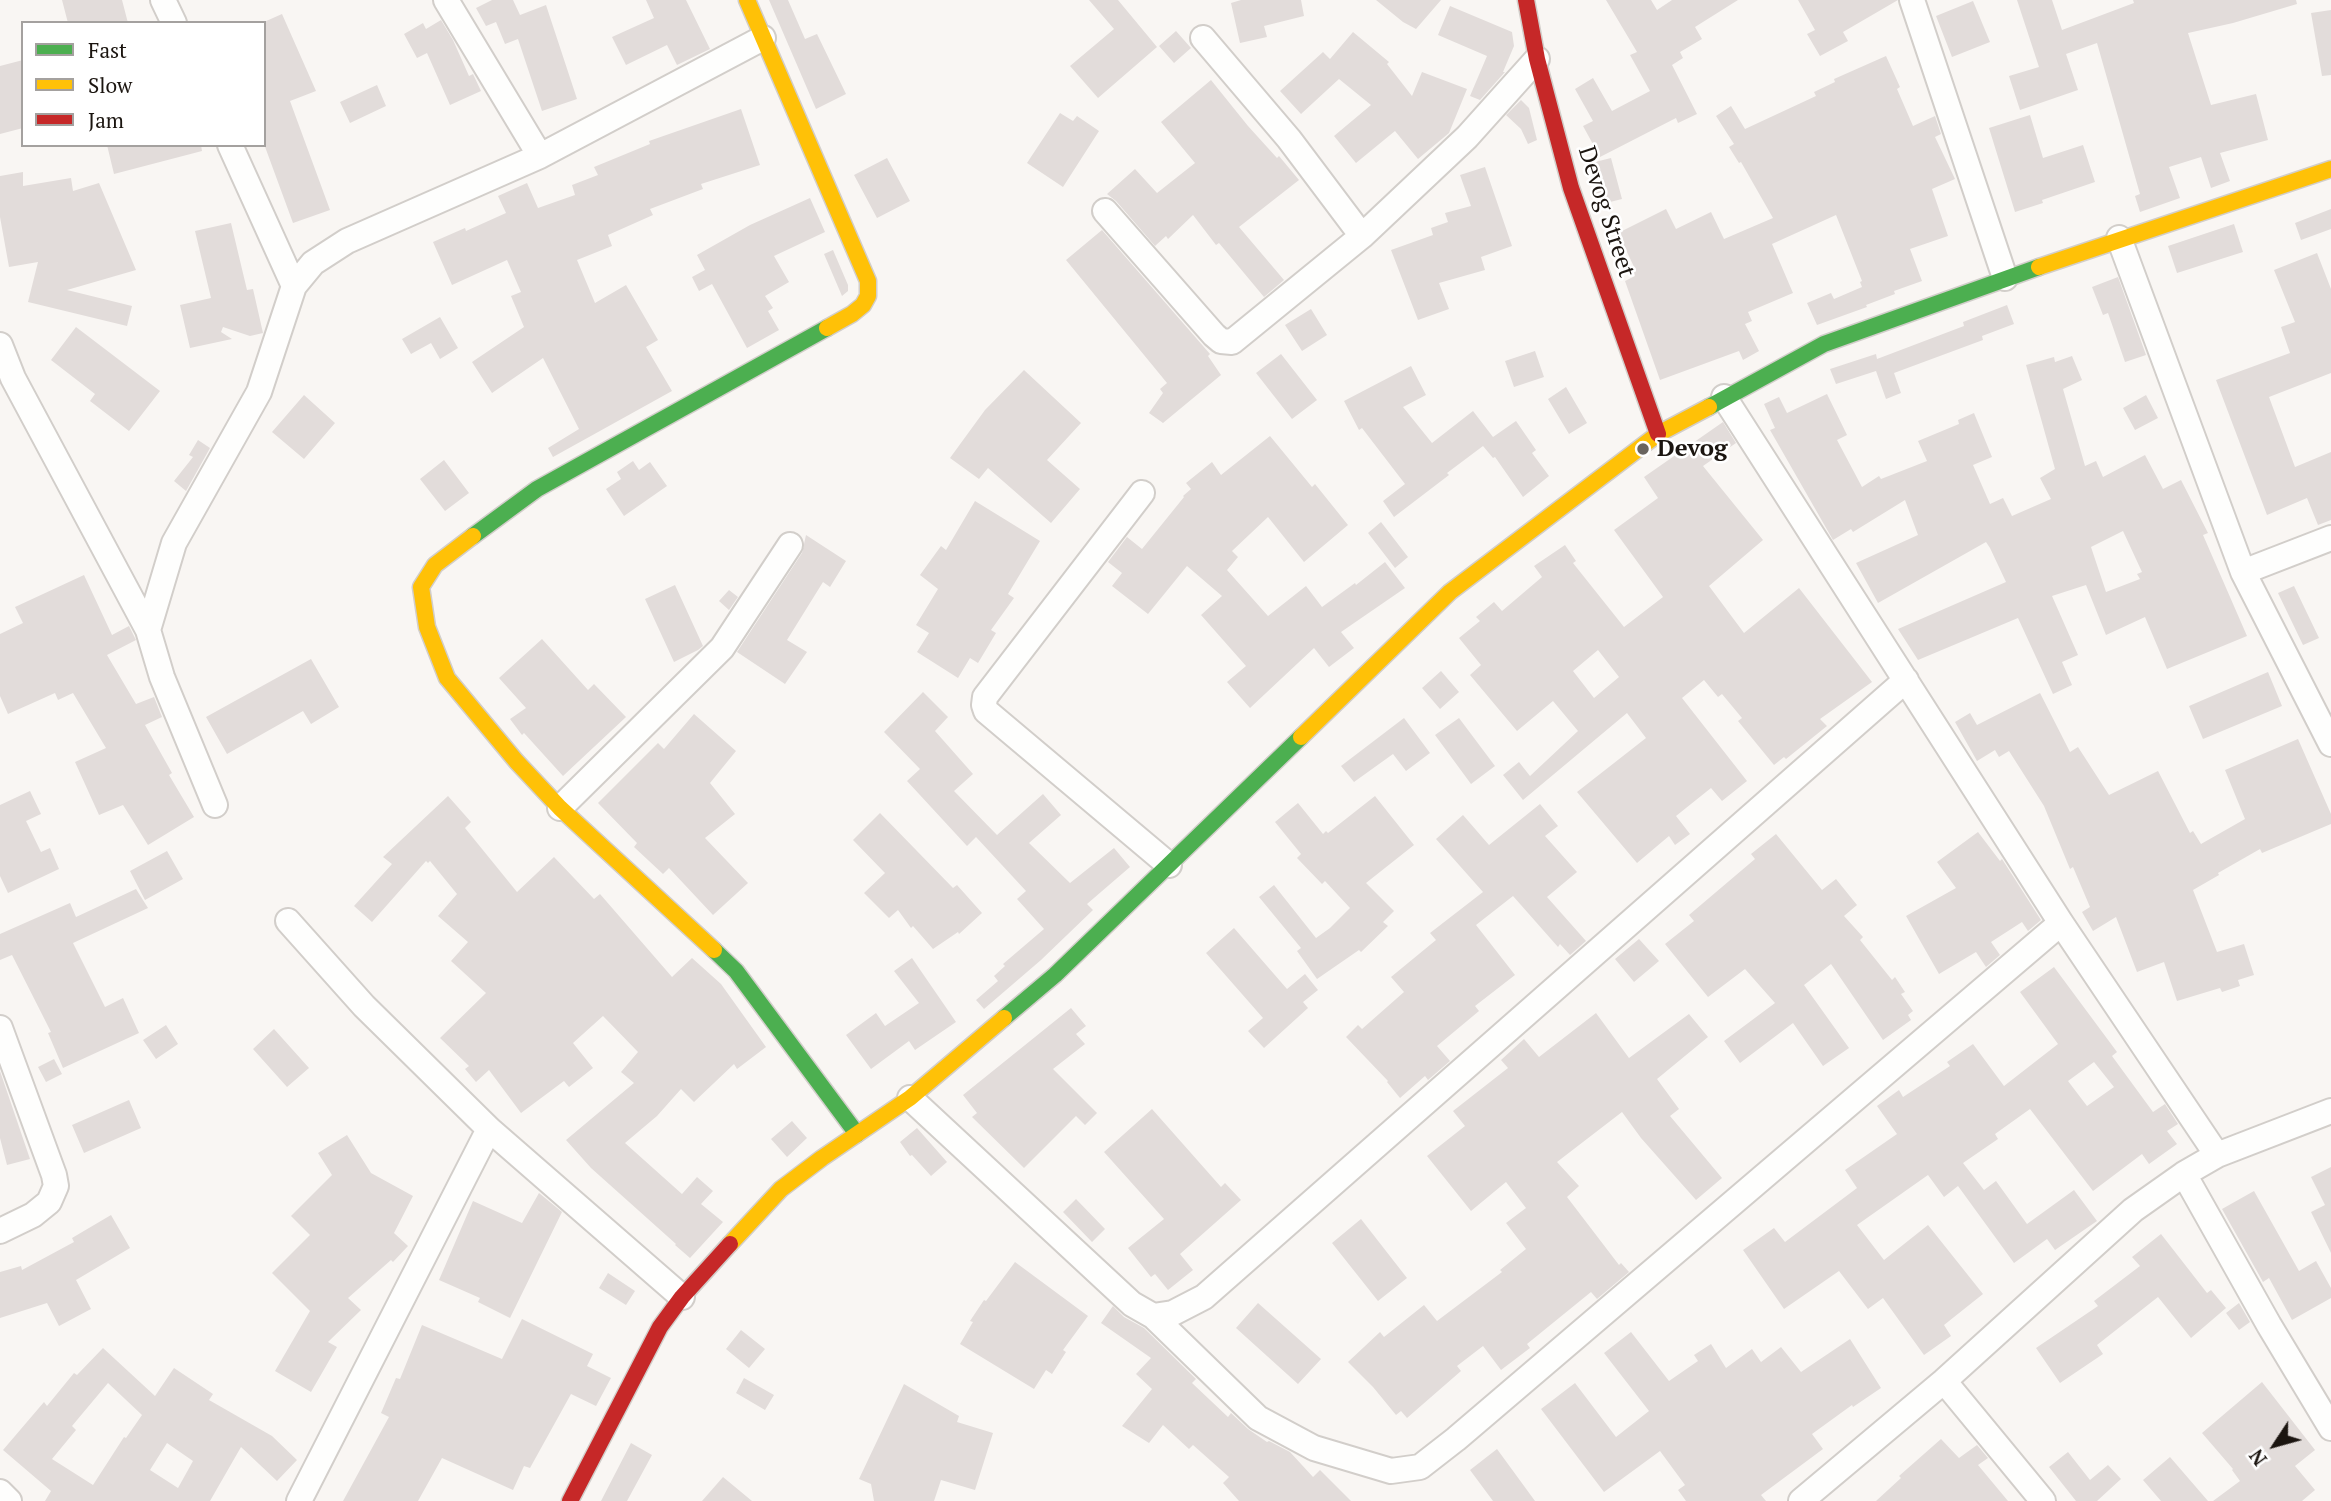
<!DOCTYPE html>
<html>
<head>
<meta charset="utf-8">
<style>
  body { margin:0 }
  #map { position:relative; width:2331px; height:1501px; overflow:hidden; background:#f9f6f3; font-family:"PT Serif",serif }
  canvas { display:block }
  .legend { position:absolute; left:21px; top:21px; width:245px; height:126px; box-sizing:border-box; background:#fff; border:2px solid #a4a19f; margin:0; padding:9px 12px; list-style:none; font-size:21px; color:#1b1510 }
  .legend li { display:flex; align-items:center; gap:14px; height:35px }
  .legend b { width:35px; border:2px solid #a4a19f }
  .north { position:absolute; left:2240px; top:1410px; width:70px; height:70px; -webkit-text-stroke:5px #fff; paint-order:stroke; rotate:234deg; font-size:19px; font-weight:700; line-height:28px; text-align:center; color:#1b1510 }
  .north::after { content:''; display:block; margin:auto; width:24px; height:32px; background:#1b1510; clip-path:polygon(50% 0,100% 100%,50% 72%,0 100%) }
</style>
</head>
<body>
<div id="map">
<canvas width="2331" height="1501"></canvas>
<ul class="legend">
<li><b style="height:9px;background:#4caf50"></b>Fast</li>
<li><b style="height:9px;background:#ffc107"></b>Slow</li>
<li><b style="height:9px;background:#c62828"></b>Jam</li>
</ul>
<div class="north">N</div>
</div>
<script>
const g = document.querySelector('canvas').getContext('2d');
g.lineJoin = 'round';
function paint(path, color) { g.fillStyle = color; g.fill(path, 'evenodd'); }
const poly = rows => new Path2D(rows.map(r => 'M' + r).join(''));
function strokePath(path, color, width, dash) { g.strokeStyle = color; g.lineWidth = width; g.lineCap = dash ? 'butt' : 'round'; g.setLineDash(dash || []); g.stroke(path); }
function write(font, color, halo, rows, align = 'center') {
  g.font = font + ' "PT Serif",serif'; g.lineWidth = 5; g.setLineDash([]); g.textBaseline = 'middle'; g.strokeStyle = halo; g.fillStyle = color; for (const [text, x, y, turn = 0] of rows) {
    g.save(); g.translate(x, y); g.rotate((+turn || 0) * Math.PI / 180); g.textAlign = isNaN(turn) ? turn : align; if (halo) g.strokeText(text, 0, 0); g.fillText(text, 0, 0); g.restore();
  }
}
paint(poly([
  [62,0,122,0,128,23,68,23],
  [492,0,513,0,520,15,546,5,577,99,542,111,518,39,505,44,496,22,486,26,476,8],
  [646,0,686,0,710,49,677,65,667,45,626,65,612,37,654,18],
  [769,0,788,0,805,39,817,34,846,94,816,109],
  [1089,0,1118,0,1157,47,1098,98,1070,66,1114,29],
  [1241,0,1301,0,1304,16,1264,26,1267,37,1240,43,1231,3],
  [1376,0,1441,0,1416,29,1403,22],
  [1606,0,1651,0,1657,10,1672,0,1738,0,1695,27,1702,39,1680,52,1683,58,1672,65,1697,114,1678,123,1676,118,1600,157,1583,126,1593,121,1575,89,1593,78,1612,111,1650,91,1630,55,1637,52],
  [1798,0,1898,0,1843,32,1848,41,1820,56,1807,34,1815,30],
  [2017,0,2052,0,2062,30,2134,3,2133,0,2296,0,2297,4,2233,23,2188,33,2211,105,2256,94,2268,140,2220,153,2230,181,2211,188,2201,157,2169,167,2180,198,2140,212,2135,196,2140,194,2097,43,2066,54,2078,90,2020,110,2009,76,2039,67],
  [1973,1,1990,42,1952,57,1936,16],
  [1450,6,1512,32,1514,46,1503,72,1505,72,1480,100,1470,96,1487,56,1438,35],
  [2331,10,2331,75,2322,76,2311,13],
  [282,14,316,91,290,101,330,210,293,223,264,144,264,22],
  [441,20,453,40,469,76,473,74,481,91,450,105,427,53,417,58,404,34,423,23,426,29],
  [1176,31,1191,48,1174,63,1159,46],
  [1353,32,1389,62,1387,64,1412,96,1422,72,1467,89,1449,133,1418,159,1395,131,1356,163,1334,136,1371,105,1339,79,1301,114,1280,91,1323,52,1330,59],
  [1886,56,1900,87,1897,89,1913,126,1935,116,1941,134,1935,137,1955,179,1932,189,1948,236,1910,249,1922,281,1894,291,1895,294,1866,305,1867,307,1817,325,1807,303,1831,293,1834,299,1862,287,1860,282,1862,281,1836,215,1772,244,1793,293,1748,312,1752,321,1745,324,1759,351,1743,360,1739,351,1660,380,1625,281,1635,276,1634,272,1636,271,1618,233,1666,209,1676,229,1711,212,1724,239,1773,218,1741,162,1739,163,1729,147,1734,144,1716,116,1731,106,1745,129,1816,96,1814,92,1835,82,1834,79],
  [23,60,23,128,0,134,0,66],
  [1211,80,1248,126,1277,158,1279,156,1299,180,1239,227,1284,280,1264,297,1219,243,1216,245,1193,215,1168,239,1166,236,1155,246,1116,201,1107,194,1135,169,1157,193,1195,163,1161,122],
  [377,85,386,106,350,123,340,102],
  [1521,100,1529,108,1537,140,1528,144,1521,129,1506,115],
  [741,109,760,165,701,184,703,189,650,209,653,215,608,235,612,246,577,260,595,303,626,285,658,340,646,347,672,391,553,457,548,448,579,429,543,358,492,393,472,362,524,327,511,296,521,292,507,260,452,285,433,242,465,228,466,231,506,213,498,196,527,183,538,208,575,195,572,185,598,175,594,167,650,144,649,141],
  [1060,113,1073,121,1077,116,1099,131,1063,187,1027,163],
  [2030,115,2043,158,2083,145,2095,182,2042,200,2043,203,2015,212,1989,128],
  [107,145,201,145,202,151,114,174],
  [887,158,910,201,877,218,854,175],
  [1611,158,1622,199,1598,205,1587,164],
  [1485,167,1512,246,1481,257,1485,270,1439,283,1449,309,1418,320,1391,250,1433,235,1431,228,1448,222,1445,213,1471,206,1460,175],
  [23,172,23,186,71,178,73,191,99,183,136,270,67,290,132,306,127,326,28,302,38,262,9,267,0,217,0,176],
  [810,198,825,232,774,256,789,282,765,296,773,308,768,311,779,330,747,348,712,284,699,291,692,277,705,270,697,255,750,225],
  [2331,209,2331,229,2301,240,2295,223],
  [231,223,247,290,253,289,263,333,250,336,223,327,221,332,232,339,190,348,180,305,211,298,195,231],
  [2234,224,2243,252,2177,273,2168,246],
  [1102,230,1210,354,1208,356,1221,375,1163,423,1149,413,1163,393,1160,389,1167,383,1066,260],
  [833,250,848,285,848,291,842,296,824,254],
  [2317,253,2331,289,2331,373,2269,397,2295,467,2331,452,2331,520,2318,525,2307,498,2267,515,2216,380,2290,353,2281,327,2295,322,2274,270],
  [2118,277,2146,355,2125,362,2108,313,2103,315,2092,287],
  [2007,305,2014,324,1982,336,1983,340,1894,373,1901,393,1886,399,1876,371,1836,384,1830,369,1876,354,1877,359,1964,326,1963,322],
  [1311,309,1327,335,1302,351,1285,325],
  [440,317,458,348,440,359,431,343,411,354,402,339],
  [76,327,160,391,129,431,90,401,95,394,51,360],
  [1535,351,1544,377,1514,387,1505,361],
  [1281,354,1317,400,1292,419,1256,373],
  [2072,356,2082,380,2063,389,2085,466,2096,461,2103,477,2145,455,2163,489,2181,480,2208,533,2203,535,2247,636,2167,669,2145,617,2106,635,2086,585,2052,596,2078,655,2062,662,2072,685,2053,694,2018,618,1918,660,1898,629,2006,582,1990,548,1986,542,1878,603,1856,563,1918,535,1905,500,1853,532,1851,529,1833,540,1770,430,1775,428,1764,404,1779,397,1787,413,1827,394,1847,435,1837,440,1862,487,1879,476,1881,479,1927,461,1918,441,1959,424,1958,420,1974,413,1992,457,1973,465,1990,504,2003,498,2012,516,2051,499,2040,478,2055,469,2026,365,2054,357,2055,362],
  [2123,531,2142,572,2137,574,2140,579,2106,592,2091,547],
  [1411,366,1426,395,1403,407,1432,443,1473,411,1493,437,1516,421,1536,450,1532,453,1549,476,1523,497,1495,457,1493,458,1483,446,1447,473,1449,475,1394,517,1383,501,1405,484,1362,428,1359,430,1344,401],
  [1024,370,1081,423,1047,460,1080,489,1051,523,988,468,979,479,950,458,985,410],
  [1566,387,1587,423,1569,434,1548,399],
  [304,395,335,423,304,459,272,432],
  [2146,395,2158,418,2135,430,2123,408],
  [1723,422,1736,443,1703,466,1763,540,1709,586,1744,633,1799,588,1872,682,1820,719,1827,726,1786,759,1784,757,1774,765,1738,721,1742,718,1722,694,1718,697,1704,680,1682,698,1747,781,1722,801,1711,788,1676,816,1690,834,1675,845,1669,836,1637,863,1577,792,1646,738,1627,713,1523,800,1503,775,1519,762,1530,776,1578,731,1553,701,1517,731,1470,675,1481,665,1459,638,1480,621,1476,617,1494,602,1502,611,1542,577,1534,566,1565,545,1576,561,1573,563,1624,627,1663,597,1614,530,1658,498,1644,477],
  [1598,650,1619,677,1594,698,1573,671],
  [1270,436,1312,487,1315,484,1348,525,1304,562,1268,517,1232,551,1238,557,1227,570,1268,616,1306,586,1322,607,1355,583,1356,585,1385,562,1405,588,1341,632,1354,648,1329,667,1314,648,1250,708,1227,682,1246,666,1201,615,1222,596,1187,566,1148,614,1112,586,1122,573,1108,562,1127,537,1142,549,1184,497,1183,496,1191,489,1186,483,1212,462,1221,475],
  [198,440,210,448,186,491,174,481,193,457,189,455],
  [444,460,469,493,445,511,420,479],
  [633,461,639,470,650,462,667,486,624,516,606,489,621,479,617,472],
  [975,501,1040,541,1008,594,1014,598,991,630,996,633,978,663,970,658,958,678,917,652,929,633,916,625,938,589,920,575,941,546,946,550],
  [1381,522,1408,557,1395,568,1368,533],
  [806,535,846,561,830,587,823,582,787,640,807,652,785,684,737,652,802,553],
  [84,575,112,635,129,626,136,640,107,655,136,704,154,697,162,717,145,725,172,773,169,775,194,817,148,845,123,805,99,815,75,762,106,748,73,693,58,700,55,693,8,714,0,696,0,634,23,623,15,607],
  [675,585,703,646,698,650,674,662,645,599],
  [2294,586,2319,638,2303,645,2278,593],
  [729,590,738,597,729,610,719,601],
  [542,639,588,690,594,684,626,717,563,776,524,733,522,735,510,719,526,708,499,678],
  [311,659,339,707,311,724,303,711,227,754,206,717],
  [1441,671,1459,692,1440,709,1422,688],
  [2268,672,2282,706,2203,739,2189,706],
  [923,692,948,717,935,731,973,774,954,791,997,835,1043,794,1061,815,1029,843,1070,883,1114,848,1130,867,1087,904,1093,910,1041,960,984,1009,976,1000,998,981,994,976,1005,966,1003,964,1044,929,1017,899,1026,891,976,837,967,846,907,781,920,769,884,732],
  [2040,693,2070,752,2078,747,2109,795,2158,771,2190,833,2193,831,2201,844,2245,819,2225,770,2298,739,2331,814,2331,824,2262,853,2260,849,2218,873,2219,875,2193,890,2217,952,2244,944,2254,975,2238,980,2240,986,2222,992,2220,988,2177,1001,2164,962,2137,972,2116,917,2093,931,2082,912,2090,907,2073,867,2070,869,2044,806,2009,751,1999,757,1995,750,1977,761,1955,722,1970,713,1977,725],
  [694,714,736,751,710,783,735,814,705,838,748,883,713,915,669,868,663,874,634,847,637,843,598,803,658,743,664,749],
  [1404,718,1430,753,1406,771,1393,754,1354,782,1341,766],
  [1459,718,1495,766,1471,784,1435,735],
  [30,791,41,814,26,821,41,852,50,848,59,869,8,893,0,876,0,805],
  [448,796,471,822,465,828,517,892,554,857,594,899,600,894,672,977,692,958,721,984,766,1047,737,1069,734,1064,694,1102,681,1089,657,1116,625,1143,682,1194,697,1177,713,1191,701,1204,723,1222,690,1258,675,1245,676,1244,591,1168,566,1140,634,1083,621,1072,638,1052,603,1016,573,1043,593,1068,569,1087,564,1081,521,1113,489,1070,476,1082,465,1069,469,1066,440,1038,486,993,451,961,468,942,438,916,457,894,430,861,428,863,426,861,372,922,354,906,392,864,383,857],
  [1375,796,1414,845,1366,883,1394,911,1383,922,1388,926,1361,952,1359,950,1317,979,1297,951,1301,948,1259,897,1274,885,1316,938,1330,928,1350,908,1325,881,1322,884,1297,858,1301,854,1275,822,1298,803,1323,834,1326,831,1328,833],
  [1540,804,1558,826,1545,836,1577,872,1547,897,1586,941,1570,955,1560,944,1558,947,1513,896,1476,925,1515,975,1475,1006,1479,1011,1437,1046,1450,1061,1428,1080,1425,1076,1400,1098,1387,1082,1388,1081,1346,1037,1358,1025,1362,1029,1404,992,1391,977,1436,940,1430,933,1483,892,1436,839,1463,815,1489,845],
  [880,813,953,888,957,885,982,913,959,934,958,932,933,949,913,926,911,928,898,910,889,918,864,893,885,873,853,840],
  [1978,832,2000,861,2002,859,2041,920,2028,931,2022,922,1991,942,2000,955,1986,967,1976,952,1939,974,1906,916,1956,888,1937,862],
  [1776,834,1822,890,1836,879,1857,905,1844,916,1863,937,1860,940,1892,980,1895,977,1905,992,1901,994,1913,1011,1908,1015,1911,1020,1883,1040,1831,964,1804,985,1849,1048,1823,1066,1793,1023,1740,1063,1724,1041,1775,1003,1745,969,1708,997,1665,944,1694,921,1689,915,1755,859,1751,854],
  [167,851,183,879,145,900,130,871],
  [136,889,148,908,73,943,105,1007,123,998,139,1033,63,1068,48,1033,51,1032,12,955,0,960,0,934,70,903,76,917],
  [1234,928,1287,989,1305,974,1318,990,1303,1002,1308,1008,1264,1048,1248,1031,1263,1018,1206,953],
  [1639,939,1659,961,1634,982,1615,959],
  [912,958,956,1022,915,1050,909,1041,871,1069,846,1035,876,1013,885,1026,919,1003,894,971],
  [2054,967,2117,1052,2112,1056,2153,1112,2165,1104,2178,1124,2167,1131,2177,1144,2149,1164,2142,1154,2093,1191,2030,1109,1995,1134,1998,1139,1963,1163,1984,1190,1996,1181,2027,1224,2074,1190,2097,1221,2055,1250,2047,1239,2014,1263,1958,1186,1944,1197,1928,1175,1857,1225,1884,1260,1928,1225,1983,1294,1944,1325,1951,1336,1924,1355,1883,1298,1868,1309,1839,1271,1784,1309,1743,1250,1774,1228,1785,1242,1857,1188,1845,1170,1897,1134,1877,1106,1899,1090,1903,1097,1950,1066,1947,1062,1973,1044,2004,1086,2058,1044,2020,992],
  [2094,1062,2114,1087,2087,1106,2068,1081],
  [1071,1008,1086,1026,1076,1034,1085,1044,1053,1069,1097,1113,1085,1125,1076,1116,1024,1168,972,1117,977,1113,963,1095],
  [1596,1013,1629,1058,1689,1014,1708,1037,1657,1079,1679,1109,1670,1116,1722,1178,1696,1200,1641,1138,1622,1112,1557,1162,1579,1186,1567,1197,1619,1265,1621,1263,1629,1272,1597,1299,1591,1292,1527,1344,1530,1348,1501,1370,1483,1346,1457,1366,1461,1371,1407,1418,1401,1411,1396,1415,1373,1387,1348,1362,1380,1332,1384,1337,1424,1305,1437,1321,1502,1272,1500,1270,1526,1249,1506,1223,1526,1208,1506,1182,1471,1211,1427,1156,1465,1126,1453,1111,1508,1068,1501,1060,1524,1039,1539,1057],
  [166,1025,178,1044,156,1059,143,1040],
  [274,1029,309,1068,287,1087,253,1049],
  [54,1059,62,1074,46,1082,38,1067],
  [0,1071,30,1159,7,1165,0,1138],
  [129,1100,141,1128,84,1153,72,1125],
  [1152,1109,1221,1187,1225,1183,1241,1200,1180,1254,1193,1270,1168,1290,1155,1274,1151,1277,1128,1248,1164,1219,1104,1152],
  [792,1121,807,1138,787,1157,771,1139],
  [917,1128,947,1162,931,1176,912,1155,910,1156,900,1142],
  [347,1135,371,1173,413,1196,394,1233,408,1246,393,1262,391,1260,348,1298,361,1310,328,1342,337,1347,311,1392,275,1371,310,1311,272,1273,310,1235,291,1216,332,1175,318,1153],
  [2331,1167,2331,1253,2311,1212,2325,1205,2311,1177],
  [2254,1191,2299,1271,2316,1261,2331,1288,2331,1298,2292,1320,2269,1278,2263,1282,2222,1209],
  [539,1193,562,1212,510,1318,478,1302,480,1298,439,1280,473,1201,522,1223],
  [1076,1199,1105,1229,1092,1242,1063,1212],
  [111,1215,130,1248,76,1280,91,1309,59,1326,47,1303,0,1318,0,1272,21,1266,22,1270,74,1242,72,1238],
  [1361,1219,1407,1278,1378,1301,1332,1243],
  [2161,1234,2207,1293,2211,1290,2226,1308,2191,1338,2158,1297,2097,1345,2103,1354,2060,1383,2036,1348,2098,1306,2094,1301,2140,1266,2132,1257],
  [1015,1262,1088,1316,1063,1350,1066,1352,1052,1374,1046,1370,1034,1389,960,1344,973,1322,970,1321,984,1300,986,1301],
  [608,1273,635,1291,626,1305,599,1288],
  [1258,1303,1321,1359,1298,1384,1236,1328],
  [2239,1303,2250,1322,2239,1330,2226,1313],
  [1113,1306,1124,1317,1144,1328,1196,1379,1192,1383,1228,1417,1231,1413,1248,1429,1267,1442,1269,1441,1290,1452,1313,1477,1320,1470,1351,1501,1239,1501,1223,1483,1229,1477,1193,1445,1189,1449,1163,1425,1149,1443,1122,1426,1152,1389,1136,1374,1151,1358,1101,1323],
  [522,1319,593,1354,587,1366,611,1378,596,1406,571,1394,530,1468,524,1466,513,1490,442,1458,418,1501,343,1501,389,1417,381,1413,396,1378,400,1379,422,1325,502,1359],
  [741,1330,765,1349,749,1368,726,1349],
  [1631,1332,1669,1381,1698,1361,1694,1355,1711,1344,1726,1368,1752,1349,1761,1362,1781,1347,1801,1372,1850,1339,1881,1388,1853,1407,1852,1405,1812,1434,1823,1449,1761,1495,1766,1501,1686,1501,1678,1490,1685,1485,1660,1451,1604,1492,1541,1409,1575,1383,1616,1437,1649,1411,1604,1353],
  [103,1348,155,1396,174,1368,213,1394,209,1400,272,1436,297,1460,277,1481,241,1447,210,1501,45,1501,51,1491,3,1450,44,1402,47,1406,74,1373,77,1375],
  [108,1383,142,1415,126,1438,124,1437,93,1485,52,1459,76,1430,72,1426],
  [167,1443,193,1461,178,1488,150,1470],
  [744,1378,774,1395,765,1410,736,1393],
  [2262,1382,2315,1450,2295,1466,2315,1490,2302,1501,2213,1501,2240,1481,2232,1470,2233,1469,2202,1433],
  [904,1384,959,1416,957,1422,993,1433,975,1490,941,1480,934,1501,874,1501,871,1484,859,1479],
  [1941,1439,1959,1458,1977,1445,1988,1458,1978,1465,2008,1501,1876,1501,1901,1478,1899,1476],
  [631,1443,652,1455,627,1501,601,1501],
  [1497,1449,1535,1501,1493,1501,1470,1470],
  [2068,1452,2090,1480,2108,1465,2121,1479,2097,1501,2076,1501,2049,1467],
  [2170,1457,2208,1501,2161,1501,2143,1480],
  [723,1477,752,1501,702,1501]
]), '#e2dcda');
const street = poly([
  [163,0,174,23],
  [446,0,540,156],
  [1912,0,2005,278],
  [1203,38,1289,139,1362,236],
  [230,145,294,286],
  [1105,211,1214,335,1221,341,1232,342,1362,236,1467,137,1537,59],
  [2119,238,2243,572,2331,744],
  [0,345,13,378,148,630],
  [1724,397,2061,923,2217,1155],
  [1142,493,985,697,984,705,986,711,1169,865],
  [2243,572,2331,538],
  [215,805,162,677,148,630,174,543,259,392,294,286,313,263,347,241,540,156,763,38],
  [560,808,722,648,790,545],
  [288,921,364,1006,489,1129,682,1297],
  [0,1028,54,1175,56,1186,49,1202,33,1215,0,1231],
  [910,1098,1132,1304,1153,1316,1173,1313,1204,1297,1906,680],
  [2184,1174,2269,1325,2331,1428],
  [1153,1316,1258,1418,1314,1448,1391,1471,1420,1467,1456,1439,2061,923],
  [1944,1381,2043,1501],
  [0,1492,9,1501],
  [299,1501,489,1129],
  [1801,1501,1944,1381,2133,1210,2184,1174,2217,1155,2331,1111]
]);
const fast = poly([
  [1709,407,1824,344,2039,267],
  [473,536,537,489,827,328],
  [714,950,736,971,857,1134],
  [1004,1018,1055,975,1301,737]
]);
const slow = poly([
  [747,0,868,281,868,296,863,305,852,314,827,328],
  [2039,267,2331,169],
  [473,536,435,565,421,587,427,627,447,678,516,761,560,808,714,950],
  [1301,737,1450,592,1658,434,1709,407],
  [730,1244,781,1189,822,1158,910,1098,1004,1018]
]);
const jam = poly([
  [1526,0,1537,59,1571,188,1658,434],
  [570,1501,660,1327,682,1297,730,1244]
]);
strokePath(street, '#d2ceca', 28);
strokePath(fast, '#d2ceca', 19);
strokePath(slow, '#d2ceca', 19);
strokePath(jam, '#d2ceca', 19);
strokePath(street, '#fefefd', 24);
strokePath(fast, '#4caf50', 16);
strokePath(slow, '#ffc107', 16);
strokePath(jam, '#c62828', 16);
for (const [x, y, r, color] of [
  [1643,449,7,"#69645f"]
]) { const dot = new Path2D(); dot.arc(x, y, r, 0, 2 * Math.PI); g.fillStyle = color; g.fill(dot); strokePath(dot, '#fff', 2.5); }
write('24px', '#1b1510', '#fff', [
  ["Devog Street",1606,212,72]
]);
write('bold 24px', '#1b1510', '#fff', [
  ["Devog",1657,449]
], 'left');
</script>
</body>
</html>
